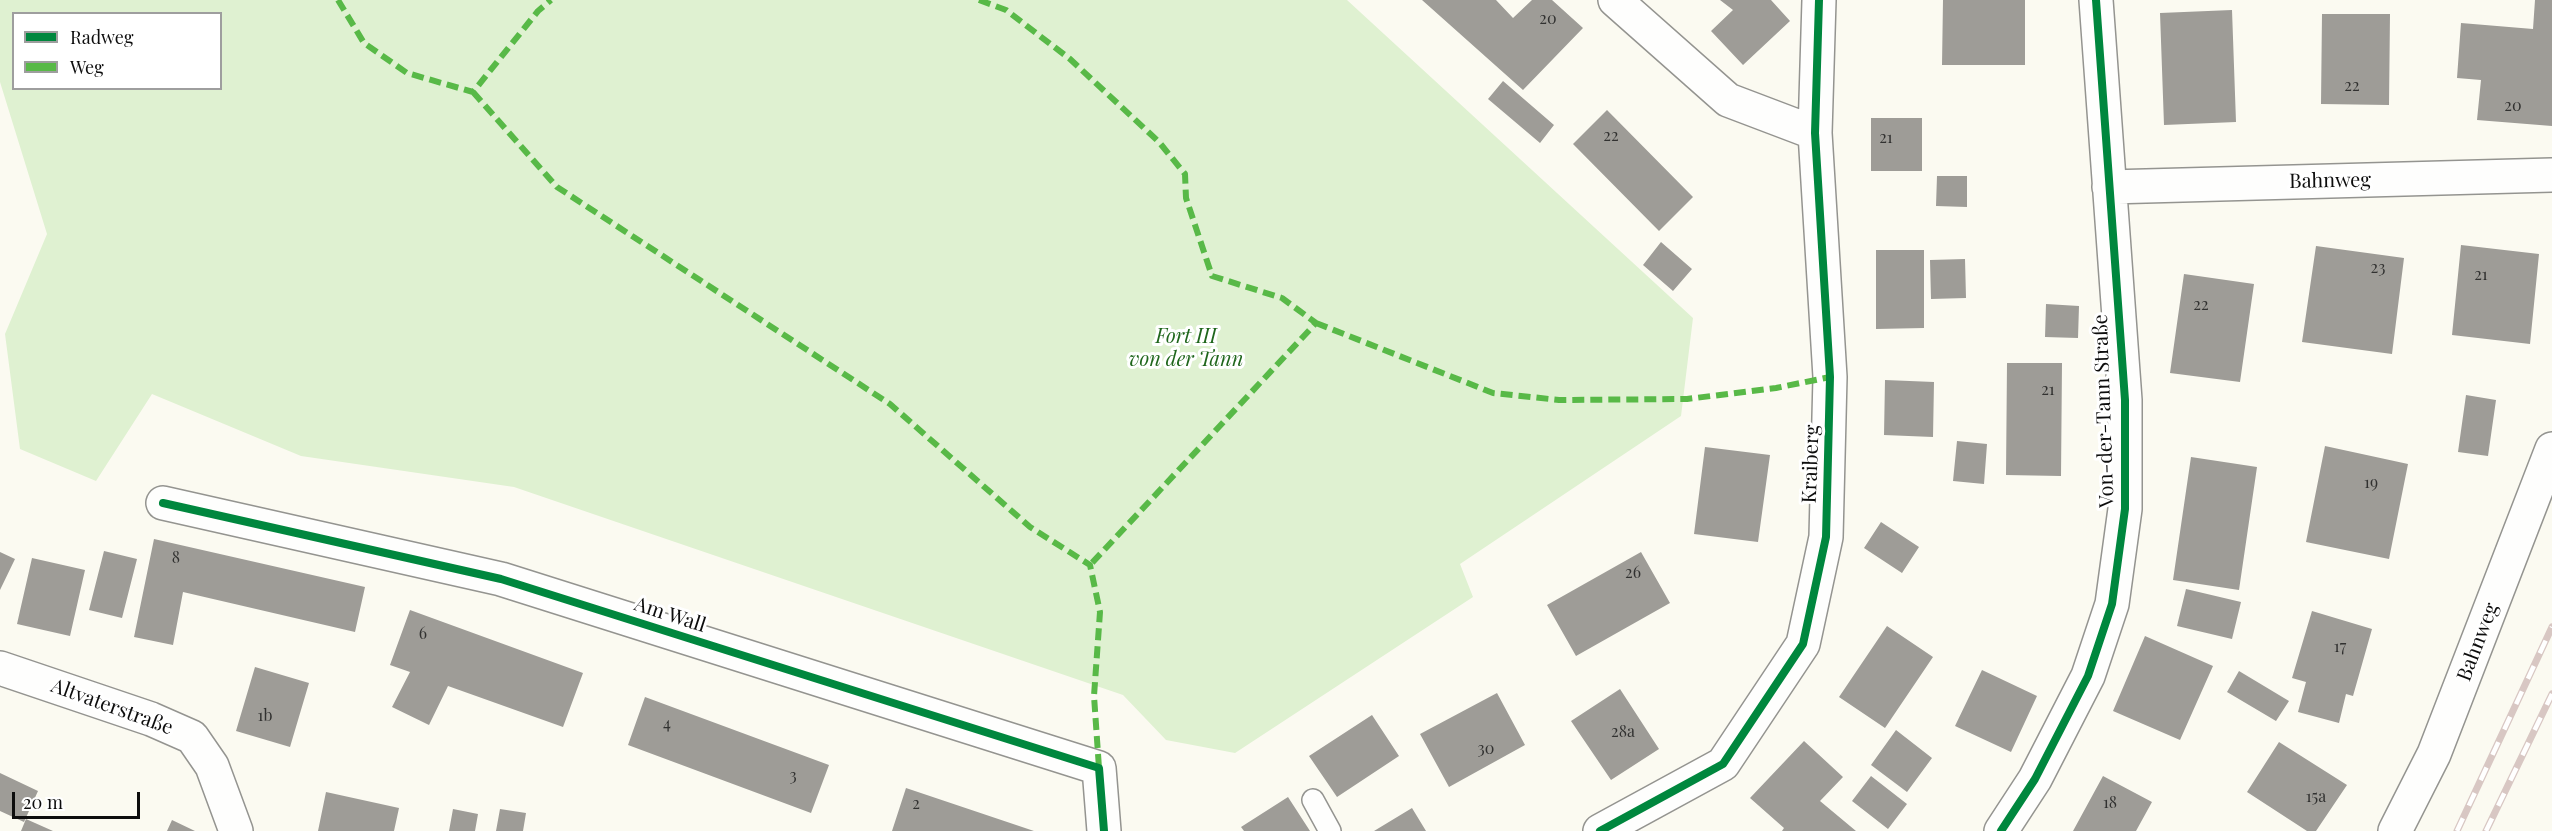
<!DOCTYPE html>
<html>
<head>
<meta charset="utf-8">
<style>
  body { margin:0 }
  #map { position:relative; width:2552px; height:831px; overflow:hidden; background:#fbfaf1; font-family:"Playfair Display",serif }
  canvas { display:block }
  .legend { position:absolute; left:12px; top:12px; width:210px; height:78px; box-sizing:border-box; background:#fff; border:2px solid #9e9e9e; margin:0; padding:8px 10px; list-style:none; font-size:18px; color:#0d0d0d }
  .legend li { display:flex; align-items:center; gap:12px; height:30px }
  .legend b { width:30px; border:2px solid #9e9e9e }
  .scale { position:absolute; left:12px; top:792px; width:128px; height:27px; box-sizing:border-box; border:3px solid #0d0d0d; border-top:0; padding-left:8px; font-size:18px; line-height:21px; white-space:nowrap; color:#0d0d0d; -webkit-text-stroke:4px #fff; paint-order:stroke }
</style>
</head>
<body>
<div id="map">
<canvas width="2552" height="831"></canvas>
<ul class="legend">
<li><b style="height:8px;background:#00873e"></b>Radweg</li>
<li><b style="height:8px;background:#58b947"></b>Weg</li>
</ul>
<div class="scale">20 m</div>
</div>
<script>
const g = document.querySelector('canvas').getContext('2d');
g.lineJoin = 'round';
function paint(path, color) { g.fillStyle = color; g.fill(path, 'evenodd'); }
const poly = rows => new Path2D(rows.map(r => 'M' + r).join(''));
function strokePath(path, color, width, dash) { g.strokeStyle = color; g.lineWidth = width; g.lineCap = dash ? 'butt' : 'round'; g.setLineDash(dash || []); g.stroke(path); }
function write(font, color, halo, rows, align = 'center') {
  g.font = font + ' "Playfair Display",serif'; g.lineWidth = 6; g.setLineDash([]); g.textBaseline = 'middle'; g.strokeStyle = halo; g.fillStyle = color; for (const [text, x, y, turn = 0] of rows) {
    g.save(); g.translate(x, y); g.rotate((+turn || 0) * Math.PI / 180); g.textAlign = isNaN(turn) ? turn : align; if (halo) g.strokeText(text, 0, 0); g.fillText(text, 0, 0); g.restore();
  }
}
paint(poly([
  [0,0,1347,0,1693,318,1681,416,1460,564,1473,597,1235,753,1166,740,1123,695,514,487,301,456,152,394,96,481,20,449,5,334,47,234,0,82],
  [14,14,220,14,220,88,14,88]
]), '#dff1d1');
paint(poly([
  [1422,0,1496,0,1513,18,1532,0,1552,0,1583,28,1523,90],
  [1720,0,1771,0,1790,21,1743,65,1711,31,1733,10],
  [1943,0,2025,0,2025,65,1942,65],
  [2535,0,2552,0,2552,126,2477,120,2481,80,2457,78,2461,23,2533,29],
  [2232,10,2236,122,2164,125,2160,13],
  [2322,14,2390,14,2389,105,2321,104],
  [1503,81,1554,125,1540,143,1488,99],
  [1607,110,1693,197,1659,231,1573,144],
  [1871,118,1922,118,1922,171,1871,171],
  [1937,176,1967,176,1967,207,1936,206],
  [1661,242,1692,269,1673,291,1643,265],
  [2461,245,2539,254,2530,344,2452,335],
  [2316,246,2404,258,2392,354,2302,342],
  [1876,250,1924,250,1924,328,1876,329],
  [1965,259,1966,298,1931,299,1930,260],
  [2184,274,2254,284,2240,382,2170,373],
  [2046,304,2079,306,2078,338,2045,337],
  [2007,363,2062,363,2061,476,2006,475],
  [1885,380,1934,382,1933,437,1884,435],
  [2466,395,2496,400,2488,456,2458,452],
  [1957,441,1987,444,1984,484,1953,481],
  [2325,446,2408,464,2389,559,2306,542],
  [1705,447,1770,455,1758,542,1694,534],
  [2191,457,2257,467,2239,590,2173,580],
  [1881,522,1919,547,1902,573,1864,548],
  [154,539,365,587,355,632,183,592,173,645,134,637],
  [104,551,137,559,122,618,89,610],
  [0,552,15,559,0,590],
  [1641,552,1670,603,1576,656,1547,605],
  [32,558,85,570,70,636,17,624],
  [2186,589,2241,602,2232,639,2177,626],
  [410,610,583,673,563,727,448,686,429,725,392,707,410,672,390,665],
  [2312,611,2372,629,2353,696,2346,694,2339,723,2298,712,2306,682,2292,678],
  [1887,626,1933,657,1885,728,1839,697],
  [2145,636,2213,666,2180,740,2113,711],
  [255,667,309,683,290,747,236,731],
  [1982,670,2037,696,2011,752,1955,726],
  [2239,671,2289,701,2276,721,2227,692],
  [1620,689,1659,749,1611,780,1571,721],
  [1497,693,1525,745,1449,787,1420,734],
  [645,697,829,765,811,813,628,745],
  [1372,715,1399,756,1337,797,1309,756],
  [1896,730,1932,758,1907,792,1871,765],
  [1804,741,1843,777,1820,801,1856,831,1782,831,1784,828,1750,798],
  [2279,742,2347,785,2316,831,2307,831,2247,792],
  [0,773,38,791,24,822,0,811],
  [1871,776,1907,804,1888,829,1852,801],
  [2103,776,2152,802,2136,831,2073,831],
  [906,788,1034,831,892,831],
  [326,792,399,808,394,831,318,831],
  [1288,797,1310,831,1244,831,1241,827],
  [1412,808,1426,831,1374,831],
  [453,809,478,814,475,831,449,831],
  [500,809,526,813,523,831,496,831],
  [26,819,53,831,21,831],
  [172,820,195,831,167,831]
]), '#9e9c97');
const lane = poly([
  [1313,800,1330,831]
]);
const street = poly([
  [1615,0,1728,100,1815,133],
  [2109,187,2552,175],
  [163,503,501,579,1099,768,1104,831],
  [0,668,151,719,192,737,212,766,236,831],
  [1600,831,1723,764,1803,644,1826,537,1830,377,1815,133,1819,0],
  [2001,831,2035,779,2088,676,2112,604,2125,509,2125,400,2096,0],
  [2395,831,2434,754,2552,449]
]);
strokePath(lane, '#949490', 24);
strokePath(street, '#949490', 36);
strokePath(lane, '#fefefd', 21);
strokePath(street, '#fefefd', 33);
const rail = poly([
  [2457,831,2552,627],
  [2486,831,2552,694]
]);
strokePath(rail, '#d8c7c3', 7);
strokePath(rail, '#fff', 4.5, [14]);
strokePath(poly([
  [338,0,364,43,407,73,473,92,538,11,551,0],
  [979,0,1006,10,1070,59,1159,142,1185,174,1186,198,1212,276,1282,298,1316,323,1090,565],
  [473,92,557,187,890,404,1030,527,1090,565,1100,612,1094,696,1099,768],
  [1316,323,1493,393,1559,400,1687,399,1776,388,1830,377]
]), '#58b947', 6, [12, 6]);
strokePath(poly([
  [163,503,501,579,1099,768,1104,831],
  [1600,831,1723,764,1803,644,1826,537,1830,377,1815,133,1819,0],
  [2001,831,2035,779,2088,676,2112,604,2125,509,2125,400,2096,0]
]), '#00873e', 8);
write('16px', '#313130', null, [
  ["20",1548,19],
  ["22",2352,86],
  ["20",2513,106],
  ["22",1611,136],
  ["21",1886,138],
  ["23",2378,268],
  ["21",2481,275],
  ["22",2201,305],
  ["21",2048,390],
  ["19",2371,483],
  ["8",176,558],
  ["26",1633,573],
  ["6",423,634],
  ["17",2340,647],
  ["1b",265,716],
  ["4",667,724],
  ["28a",1623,732],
  ["30",1486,749],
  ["3",793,776],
  ["15a",2316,797],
  ["18",2110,803],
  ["2",916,804]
]);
write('20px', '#0d0d0d', '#fff', [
  ["Bahnweg",2330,181,-1],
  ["Von-der-Tann Straße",2104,411,-92],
  ["Kraiberg",1811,464,-88],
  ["Am Wall",670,615,18],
  ["Bahnweg",2478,642,-69],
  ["Altvaterstraße",112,707,20]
]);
write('italic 20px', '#1f661c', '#fff', [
  ["Fort III",1186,337],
  ["von der Tann",1186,360]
]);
</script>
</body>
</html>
